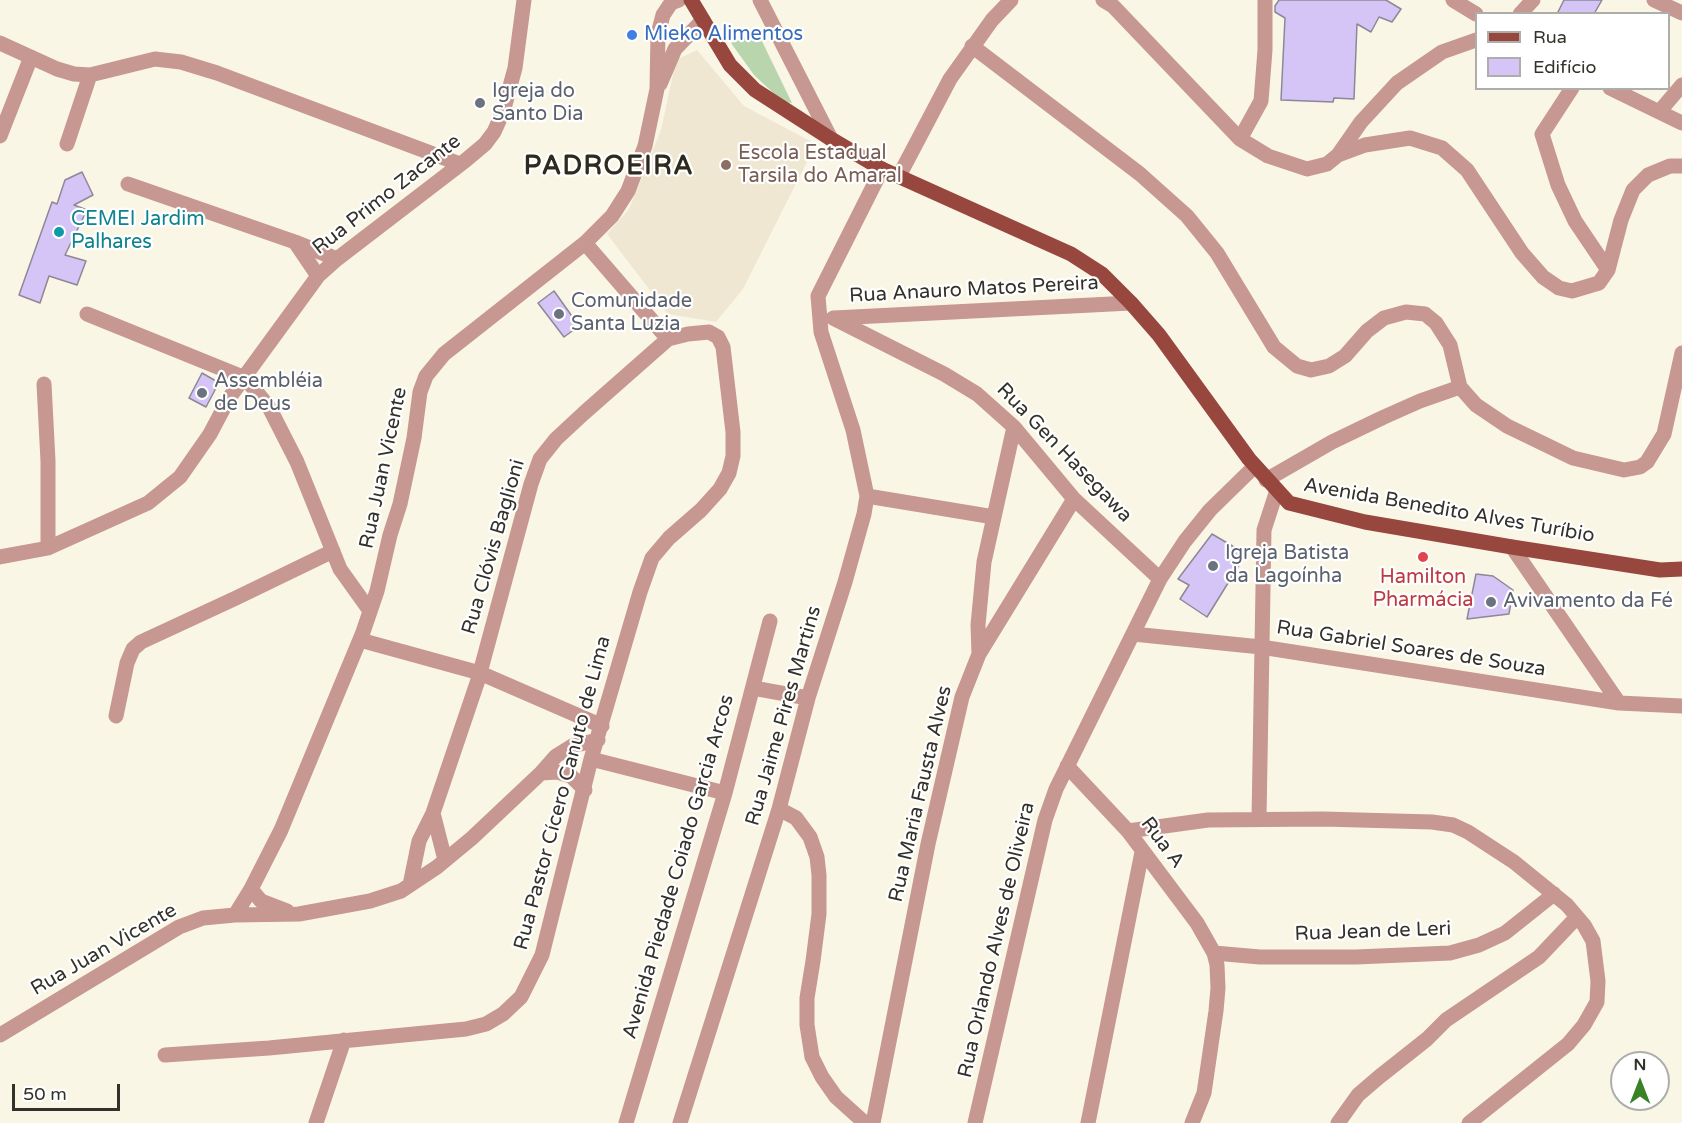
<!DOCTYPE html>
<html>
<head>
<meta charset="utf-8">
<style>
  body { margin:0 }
  #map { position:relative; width:1682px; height:1123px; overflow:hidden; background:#faf6e5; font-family:"Varela Round",sans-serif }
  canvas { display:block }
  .legend { position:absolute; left:1475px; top:12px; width:195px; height:78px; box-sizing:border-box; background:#fff; border:2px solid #adadaa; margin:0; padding:8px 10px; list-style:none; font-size:18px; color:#32312a }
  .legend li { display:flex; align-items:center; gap:12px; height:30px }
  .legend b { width:30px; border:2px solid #adadaa }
  .north { position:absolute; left:1610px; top:1051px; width:60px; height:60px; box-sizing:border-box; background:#fff; border:2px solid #adadaa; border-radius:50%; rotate:0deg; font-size:16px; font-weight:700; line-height:24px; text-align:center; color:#32312a }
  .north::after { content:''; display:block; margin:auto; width:21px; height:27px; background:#3a8228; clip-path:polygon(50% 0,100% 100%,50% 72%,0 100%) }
  .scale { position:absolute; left:12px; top:1084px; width:108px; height:27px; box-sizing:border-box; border:3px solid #32312a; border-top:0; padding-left:8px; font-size:18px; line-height:21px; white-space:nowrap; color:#32312a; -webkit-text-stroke:4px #fff; paint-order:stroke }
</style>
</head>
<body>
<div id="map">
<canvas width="1682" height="1123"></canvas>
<ul class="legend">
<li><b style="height:8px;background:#97473e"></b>Rua</li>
<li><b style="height:16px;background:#d4c5f6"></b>Edifício</li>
</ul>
<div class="north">N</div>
<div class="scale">50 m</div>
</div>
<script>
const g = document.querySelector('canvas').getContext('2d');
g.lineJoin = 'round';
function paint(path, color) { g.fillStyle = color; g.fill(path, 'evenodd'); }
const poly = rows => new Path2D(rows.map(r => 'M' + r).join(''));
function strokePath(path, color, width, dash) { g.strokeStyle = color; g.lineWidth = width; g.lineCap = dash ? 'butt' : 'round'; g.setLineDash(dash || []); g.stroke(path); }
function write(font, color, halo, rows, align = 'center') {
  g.font = font + ' "Varela Round",sans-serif'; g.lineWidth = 4.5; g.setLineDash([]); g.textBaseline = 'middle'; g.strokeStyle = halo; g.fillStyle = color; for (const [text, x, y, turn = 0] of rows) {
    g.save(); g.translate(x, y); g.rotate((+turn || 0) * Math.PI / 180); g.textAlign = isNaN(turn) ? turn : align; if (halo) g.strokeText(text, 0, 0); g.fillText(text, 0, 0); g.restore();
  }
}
paint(poly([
  [697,50,744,106,816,144,743,289,716,322,668,314,607,234,629,209,661,130,676,60]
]), '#efe7d2');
paint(poly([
  [758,33,792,103,783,102,754,75,731,43]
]), '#b9d5ad');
const building = poly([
  [1279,0,1386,0,1401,9,1392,22,1379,17,1371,32,1357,24,1354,99,1334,98,1333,102,1281,100,1285,18,1275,12,1275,6,1279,0],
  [1564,0,1602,0,1594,14,1557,14,1564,0],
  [82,172,93,195,74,205,87,210,65,255,86,261,77,285,49,276,40,303,19,295,52,202,57,204,65,180,82,172],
  [554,291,579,326,564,337,538,303,554,291],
  [202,373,216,381,216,388,206,407,189,398,202,373],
  [1212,534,1246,554,1207,617,1180,599,1189,585,1178,579,1212,534],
  [1476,574,1493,576,1513,590,1509,614,1467,619,1476,574]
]);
paint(building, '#d4c5f6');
strokePath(building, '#8c8897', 1.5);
strokePath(poly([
  [760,0,831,139],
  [1103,0,1113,6,1240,139,1268,156,1307,169,1327,164,1338,155,1361,122,1397,83,1442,52,1476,40],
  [1453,0,1476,14],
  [1654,0,1682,13],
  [1520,14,1533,0],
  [0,43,57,69,74,74,90,75,155,59,181,62,217,73,460,164],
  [972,46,1140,174,1187,216,1217,253,1274,347,1297,366,1311,370,1329,366,1345,356,1367,331,1384,318,1406,312,1425,314,1436,323,1450,345,1460,387,1476,405,1507,426,1573,458,1624,470,1640,467,1647,462,1664,434,1682,353],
  [660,84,675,49,703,20],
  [1572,88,1542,134,1558,185,1575,221,1608,270],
  [1610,88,1682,123],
  [1659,112,1682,85],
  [0,136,31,57],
  [1240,139,1261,101,1265,50,1265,0],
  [67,144,90,75],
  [1338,155,1365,145,1410,138,1442,148,1467,170,1522,253,1543,277,1559,288,1572,291,1599,283,1608,270,1621,220,1633,190,1648,175,1670,166,1682,166],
  [899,176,950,79,992,20,1011,0],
  [128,184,295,242,337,259],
  [295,242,318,276],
  [585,243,668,339],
  [87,314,245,378,269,407,297,462,340,569,370,611],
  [833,318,944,374,977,394,1014,427,1074,499,1160,579],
  [834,318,1131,303],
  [44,384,48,461,48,548],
  [1266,480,1332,442,1384,417,1420,401,1460,387],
  [867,496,994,517],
  [1512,547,1619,703],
  [0,557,48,548,148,503,180,477,210,434,229,398,318,276,337,259,466,160,485,144,494,132,503,112,515,68,524,0],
  [1133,634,1261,647,1619,703,1682,706],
  [360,640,480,673,602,726],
  [979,654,978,625,984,562,1014,427],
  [753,688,808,698],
  [116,716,127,663,133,649,141,642,236,598,333,551],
  [591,759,725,793],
  [1067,766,1128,831,1197,923,1214,953,1217,965,1218,988,1216,1011,1204,1093,1192,1123],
  [541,773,557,772,571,776,585,790],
  [779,809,796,818,810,837,817,857,819,875,819,914,813,961,807,998,807,1025,812,1057,822,1077,836,1097,865,1123],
  [433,813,445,860],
  [1259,819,1264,530,1277,490],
  [1128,831,1208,820,1323,819,1432,822,1453,825,1468,832,1514,862,1567,905,1584,925,1593,941,1598,981,1597,1002,1584,1025,1568,1044,1469,1123],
  [251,889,261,901,287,911],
  [235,915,251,889,281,830,363,632,377,591,390,535,400,504,414,438,420,392,426,376,444,354,585,243,612,216,628,191,645,146,657,89,658,34,663,15,671,3,679,0],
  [1214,953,1260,957,1356,957,1450,953,1479,945,1505,933,1554,894],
  [0,1035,179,927,203,918,235,915,299,914,370,901,401,891,437,867,472,838,541,773,556,756,572,746,598,740],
  [165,1055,269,1048,466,1029,486,1024,503,1014,521,997,542,955,591,759,640,592,652,558,669,538,701,510,720,489,729,473,733,456,733,432,723,347,718,337,709,332,688,334,668,339,584,413,556,439,540,459,531,484,478,680,433,813,419,841,410,885],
  [316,1123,344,1040],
  [626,1123,725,793,770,621],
  [680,1123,779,809,808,698,845,582,864,514,867,496,853,430,821,332,818,296,882,169],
  [873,1123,928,844,962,697,979,654,1074,499],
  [975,1123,1045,820,1056,789,1160,579,1185,541,1210,510,1255,466],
  [1088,1123,1142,852],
  [1338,1123,1358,1095,1379,1077,1427,1039,1446,1020,1539,957,1577,917]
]), '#c79791', 15);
strokePath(poly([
  [691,0,730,65,755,90,831,139,882,169,1071,254,1102,274,1131,303,1159,335,1249,459,1289,503,1365,522,1512,547,1660,570,1682,569]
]), '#97473e', 15);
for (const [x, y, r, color] of [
  [632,35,6,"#3f7fe0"],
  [480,103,6,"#6b7280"],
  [726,165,6,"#8d6e63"],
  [59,232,6,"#0f9aa8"],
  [559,314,6,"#6b7280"],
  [202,393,6,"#6b7280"],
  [1423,557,6,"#e0444e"],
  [1213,566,6,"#6b7280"],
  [1491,602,6,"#6b7280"]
]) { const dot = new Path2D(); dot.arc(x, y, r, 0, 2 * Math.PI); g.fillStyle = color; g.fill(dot); strokePath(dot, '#fff', 2); }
write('20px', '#366cbe', '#fff', [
  ["Mieko Alimentos",644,35]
], 'left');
write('20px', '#5b616d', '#fff', [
  ["Igreja do",492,92],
  ["Santo Dia",492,115],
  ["Comunidade",571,302],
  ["Santa Luzia",571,325],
  ["Assembléia",214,382],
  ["de Deus",214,405],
  ["Igreja Batista",1225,554],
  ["da Lagoínha",1225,577],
  ["Avivamento da Fé",1503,602]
], 'left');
write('20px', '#785e54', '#fff', [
  ["Escola Estadual",738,154],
  ["Tarsila do Amaral",738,177]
], 'left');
write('20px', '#32312a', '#fff', [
  ["Rua Primo Zacante",387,195,-38],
  ["Rua Anauro Matos Pereira",974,290,-3],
  ["Rua Gen Hasegawa",1064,453,46],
  ["Rua Juan Vicente",384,468,-78],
  ["Avenida Benedito Alves Turíbio",1449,511,10],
  ["Rua Clóvis Baglioni",494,547,-74],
  ["Rua Gabriel Soares de Souza",1411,649,9],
  ["Rua Jaime Pires Martins",784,716,-74],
  ["Rua Pastor Cícero Canuto de Lima",563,793,-75],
  ["Rua Maria Fausta Alves",921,794,-77],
  ["Rua A",1162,843,53],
  ["Avenida Piedade Coiado Garcia Arcos",679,867,-74],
  ["Rua Jean de Leri",1373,932,-2],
  ["Rua Orlando Alves de Oliveira",997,940,-77],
  ["Rua Juan Vicente",104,950,-30]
]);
write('20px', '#0d838f', '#fff', [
  ["CEMEI Jardim",71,220],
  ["Palhares",71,243]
], 'left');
write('20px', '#be3a42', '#fff', [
  ["Hamilton",1423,578],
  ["Pharmácia",1423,601]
]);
g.letterSpacing = '1.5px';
write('bold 26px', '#2d2b1e', '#fff', [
  ["PADROEIRA",609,167]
]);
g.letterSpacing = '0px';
</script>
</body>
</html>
